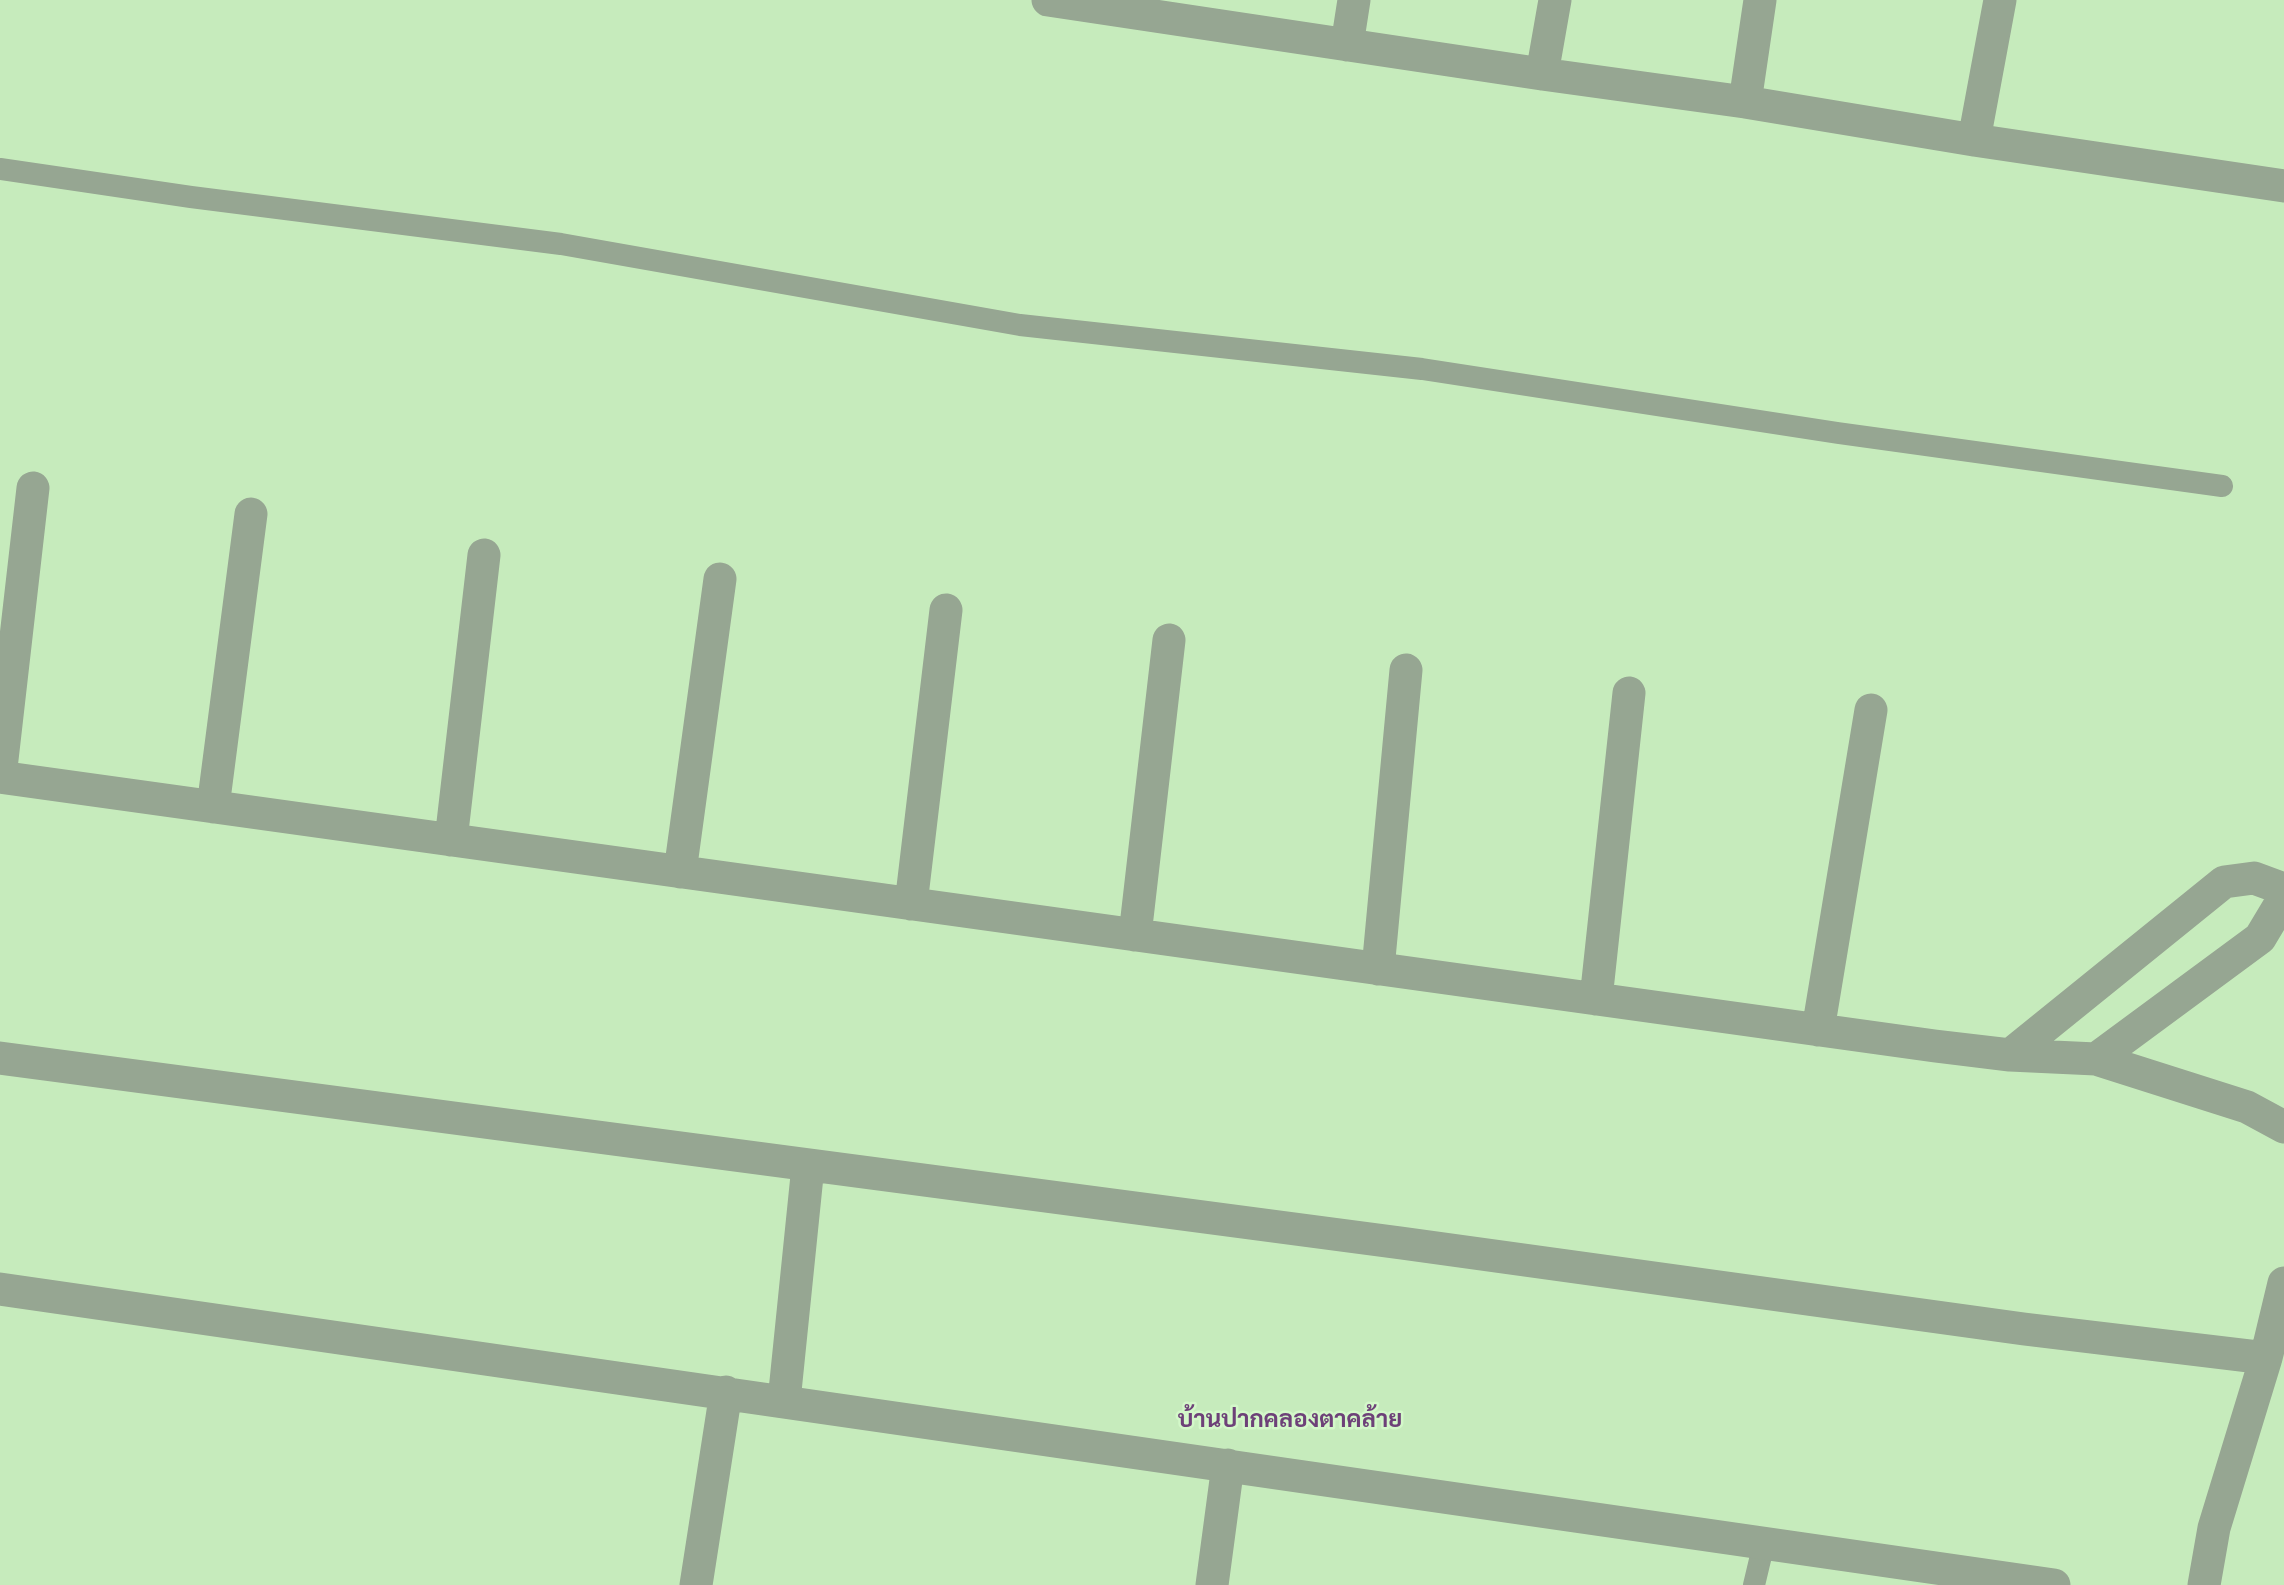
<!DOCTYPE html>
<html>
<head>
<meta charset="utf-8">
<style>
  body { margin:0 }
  canvas { display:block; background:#c6ebbc }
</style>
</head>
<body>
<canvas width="2284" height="1585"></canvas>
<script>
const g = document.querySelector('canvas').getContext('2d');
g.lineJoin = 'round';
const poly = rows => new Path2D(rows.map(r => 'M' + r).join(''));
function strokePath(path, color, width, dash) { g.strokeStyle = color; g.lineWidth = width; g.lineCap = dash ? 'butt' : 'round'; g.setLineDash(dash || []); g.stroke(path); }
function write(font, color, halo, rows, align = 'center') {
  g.font = font + ' Lato,Sarabun,sans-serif'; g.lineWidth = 5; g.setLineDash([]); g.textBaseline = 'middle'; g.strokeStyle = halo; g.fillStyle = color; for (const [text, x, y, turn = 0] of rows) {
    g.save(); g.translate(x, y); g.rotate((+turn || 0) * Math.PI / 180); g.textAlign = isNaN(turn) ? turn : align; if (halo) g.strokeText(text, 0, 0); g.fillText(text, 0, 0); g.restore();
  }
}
strokePath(poly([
  [0,169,191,197,561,244,1020,325,1422,369,1838,433,2222,486],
  [1754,1585,1764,1543]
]), '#96a692', 22);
strokePath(poly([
  [1048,0,1542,74,1745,102,1974,140,2284,186],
  [1347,45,1354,0],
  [1542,74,1555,0],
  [1745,102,1760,0],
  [1974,140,2000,0],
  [0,777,1935,1046,2010,1055,2096,1059,2247,1107,2284,1127],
  [0,777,33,488],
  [213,807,251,514],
  [451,840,484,555],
  [680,872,720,579],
  [911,904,946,610],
  [1135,935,1169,640],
  [1378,969,1406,670],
  [1596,999,1629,693],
  [1818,1030,1871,710],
  [2010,1055,2224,882,2254,878,2284,889],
  [0,1058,1401,1243,2024,1329,2266,1358],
  [2096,1059,2260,938,2284,898],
  [0,1289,2054,1585],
  [784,1401,808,1166],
  [696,1585,726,1392],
  [1212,1585,1228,1465],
  [2204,1585,2214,1528,2266,1358,2284,1283]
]), '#96a692', 33);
write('bold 24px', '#6d4178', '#d3f8c9', [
  ["บ้านปากคลองตาคล้าย",1290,1419]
]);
</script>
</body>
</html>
